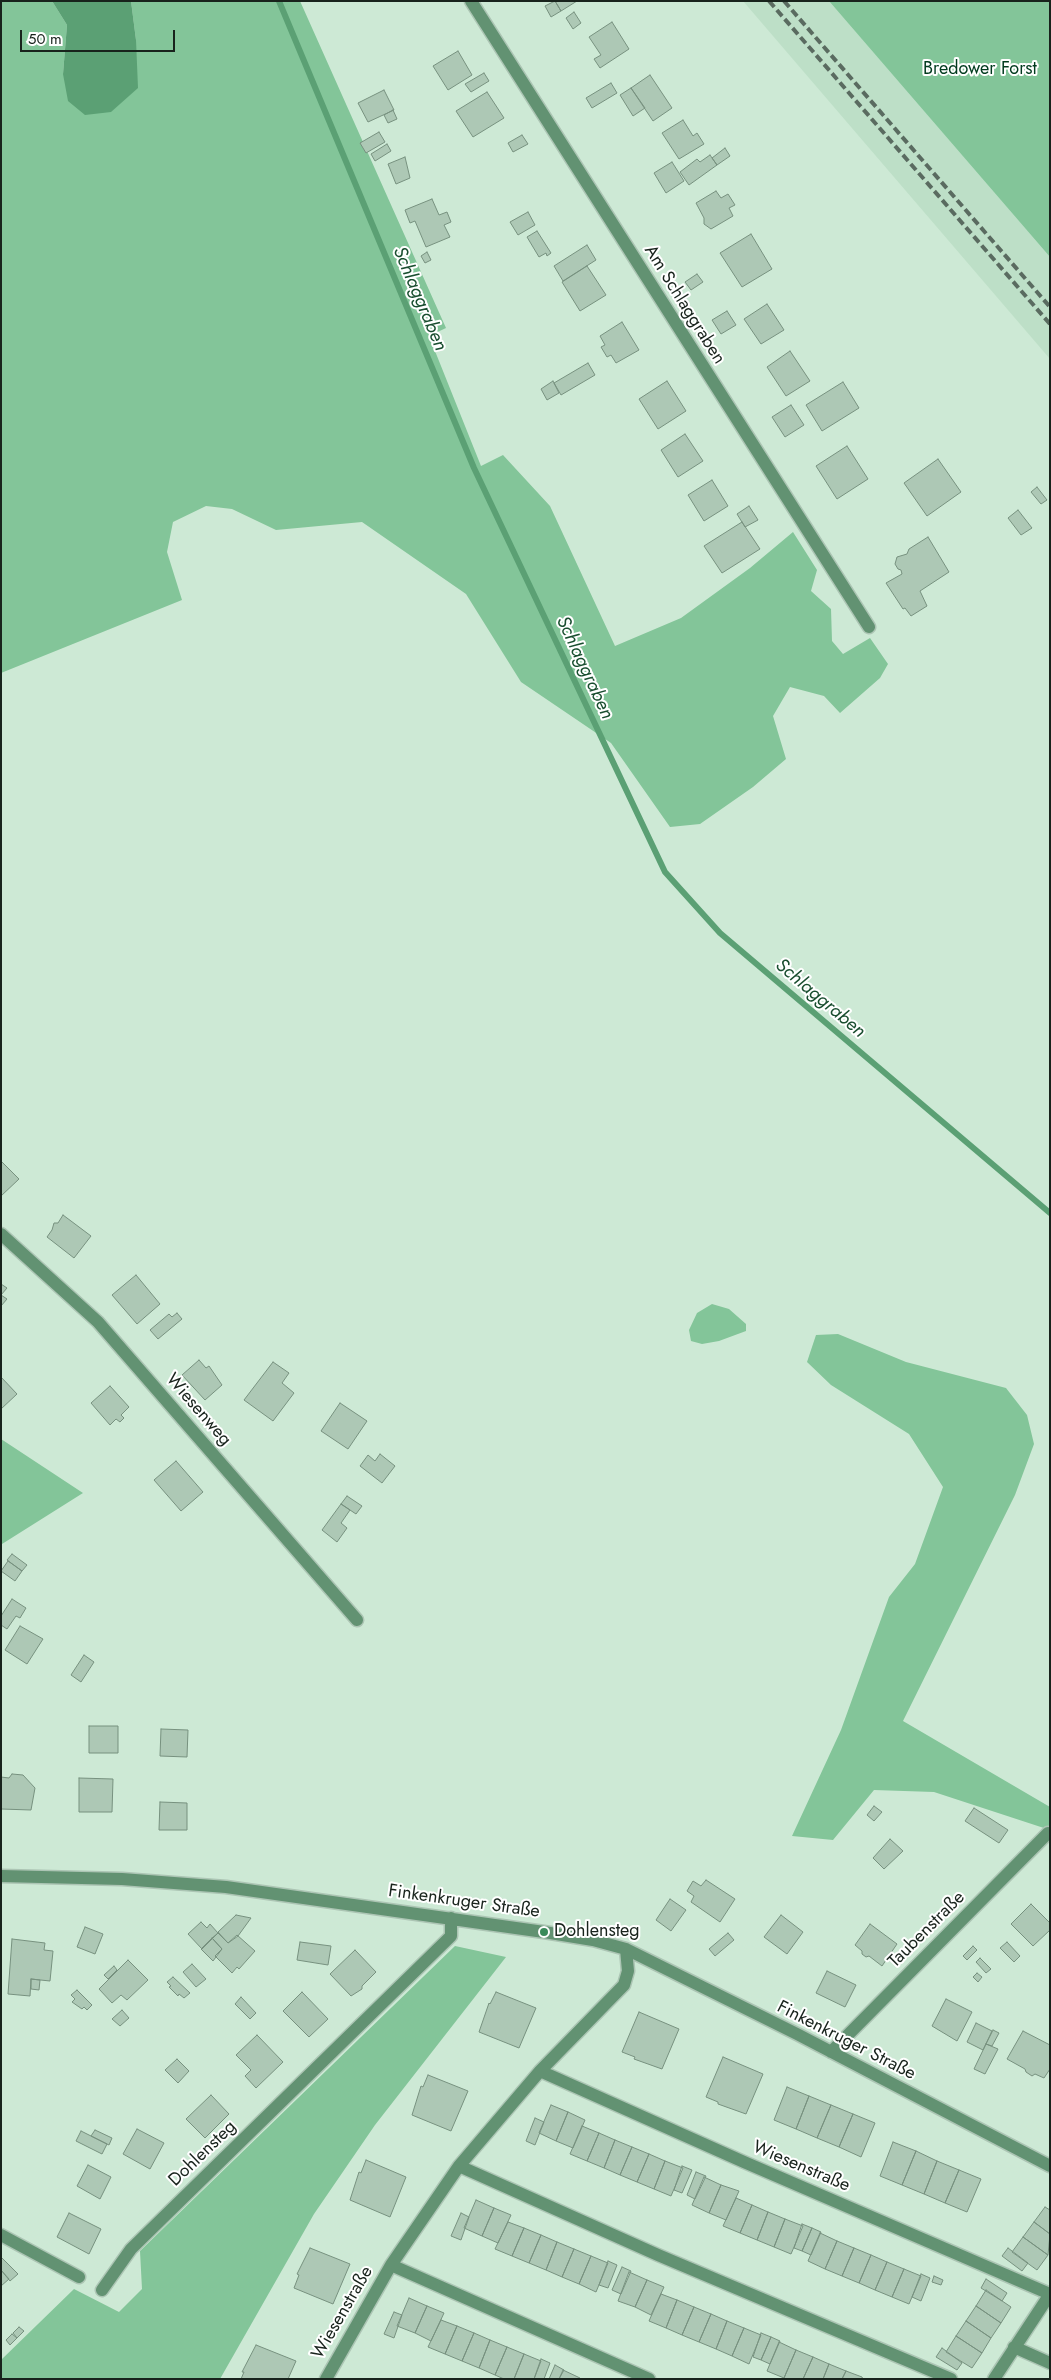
<!DOCTYPE html>
<html>
<head>
<meta charset="utf-8">
<style>
  body { margin:0 }
  #map { position:relative; width:1051px; height:2380px; overflow:hidden; background:#cde9d5; font-family:Jost,sans-serif }
  canvas { display:block }
  .frame { position:absolute; inset:0; border:2px solid #18231c; pointer-events:none }
  .scale { position:absolute; left:20px; top:30px; width:155px; height:22px; box-sizing:border-box; border:2px solid #18231c; border-top:0; padding-left:6px; font-size:15px; line-height:18px; white-space:nowrap; color:#18231c; -webkit-text-stroke:4px #fff; paint-order:stroke }
</style>
</head>
<body>
<div id="map">
<canvas width="1051" height="2380"></canvas>
<div class="frame"></div>
<div class="scale">50 m</div>
</div>
<script>
const g = document.querySelector('canvas').getContext('2d');
g.lineJoin = 'round';
function paint(path, color) { g.fillStyle = color; g.fill(path, 'evenodd'); }
const poly = rows => new Path2D(rows.map(r => 'M' + r).join(''));
function strokePath(path, color, width, dash) { g.strokeStyle = color; g.lineWidth = width; g.lineCap = dash ? 'butt' : 'round'; g.setLineDash(dash || []); g.stroke(path); }
function write(font, color, halo, rows, align = 'center') {
  g.font = font + ' Jost,sans-serif'; g.lineWidth = 4; g.setLineDash([]); g.textBaseline = 'middle'; g.strokeStyle = halo; g.fillStyle = color; for (const [text, x, y, turn = 0] of rows) {
    g.save(); g.translate(x, y); g.rotate((+turn || 0) * Math.PI / 180); g.textAlign = isNaN(turn) ? turn : align; if (halo) g.strokeText(text, 0, 0); g.fillText(text, 0, 0); g.restore();
  }
}
paint(poly([
  [743,1,829,1,1050,257,1050,359]
]), '#bddfc7');
paint(poly([
  [1,1,52,1,67,25,63,74,136,40,131,1,300,1,446,328,429,336,481,466,503,455,550,506,615,646,681,618,750,568,793,532,817,570,811,591,831,609,832,641,843,654,870,638,888,664,880,678,840,713,824,696,790,687,773,716,786,759,753,787,700,824,670,827,611,743,521,682,466,594,362,522,276,530,232,509,206,506,173,522,167,552,182,600,1,673],
  [829,1,1050,1,1050,257],
  [712,1304,729,1309,746,1324,746,1331,719,1341,702,1344,691,1341,689,1330,697,1313],
  [838,1334,906,1362,1006,1388,1027,1415,1034,1444,1015,1495,903,1721,1050,1807,1050,1830,934,1792,874,1790,833,1840,792,1836,841,1730,889,1597,915,1564,943,1487,909,1434,831,1385,807,1362,816,1335],
  [1,1439,83,1493,2,1544,1,1544],
  [455,1946,506,1957,375,2125,314,2214,220,2379,1,2379,1,2360,74,2289,119,2312,142,2289,140,2251]
]), '#83c599');
paint(poly([
  [52,1,131,1,136,40,138,88,111,112,85,115,68,101,63,74,67,25]
]), '#5ba074');
strokePath(poly([
  [279,1,474,468,665,872,720,933,1050,1213]
]), '#5ba074', 6);
const building = poly([
  [555,1,561,11,551,17,545,6,555,1],
  [555,1,577,1,561,11,555,1],
  [574,12,581,23,573,29,566,18,574,12],
  [612,22,629,49,600,68,594,59,601,55,589,37,612,22],
  [458,51,472,75,448,90,433,66,458,51],
  [484,73,489,81,471,92,465,84,484,73],
  [650,75,672,108,653,121,631,88,650,75],
  [611,83,617,93,592,108,586,98,611,83],
  [631,88,645,108,633,116,620,95,631,88],
  [384,90,394,110,368,122,358,103,384,90],
  [487,92,504,118,473,137,456,111,487,92],
  [393,110,397,119,388,123,384,115,393,110],
  [683,120,693,136,697,133,704,144,679,159,662,133,683,120],
  [379,132,385,142,366,153,360,143,379,132],
  [522,135,528,144,513,152,508,143,522,135],
  [387,144,391,151,375,161,371,154,387,144],
  [725,148,730,156,717,165,712,158,725,148],
  [710,155,717,165,689,185,680,172,697,159,700,162,710,155],
  [405,157,410,178,396,184,388,164,405,157],
  [672,162,684,181,666,193,654,173,672,162],
  [716,191,721,198,728,194,735,205,729,208,733,216,711,229,704,224,704,218,696,203,716,191],
  [432,199,439,215,447,212,451,222,444,225,450,237,426,247,415,221,410,223,405,210,432,199],
  [528,212,535,225,518,235,510,222,528,212],
  [537,231,551,253,547,256,546,253,539,257,527,237,537,231],
  [751,234,772,269,742,287,720,253,751,234],
  [587,245,596,260,563,281,554,266,587,245],
  [427,252,431,260,425,263,421,256,427,252],
  [587,266,606,295,580,311,562,282,587,266],
  [697,274,703,282,691,290,685,282,697,274],
  [767,304,784,330,761,344,744,319,767,304],
  [727,311,736,325,721,334,712,320,727,311],
  [622,322,639,350,616,363,611,355,607,357,601,347,605,345,600,336,622,322],
  [790,351,810,381,786,396,767,367,790,351],
  [588,363,595,375,561,395,554,383,588,363],
  [553,381,559,393,547,400,541,389,553,381],
  [667,381,686,411,658,429,639,399,667,381],
  [843,382,859,408,822,431,806,405,843,382],
  [791,405,804,425,785,437,772,417,791,405],
  [685,434,703,461,678,477,661,450,685,434],
  [847,446,868,479,837,499,816,466,847,446],
  [938,459,961,492,927,516,904,483,938,459],
  [712,480,728,506,704,521,688,495,712,480],
  [1037,487,1047,500,1041,504,1031,492,1037,487],
  [749,506,758,520,745,527,737,514,749,506],
  [1018,510,1032,528,1021,535,1008,518,1018,510],
  [742,522,760,549,722,573,704,546,742,522],
  [928,537,949,572,920,591,927,606,911,616,905,608,903,609,886,583,902,574,901,570,898,569,895,564,897,557,907,554,909,549,928,537],
  [1,1161,19,1179,1,1196,1,1161],
  [63,1215,91,1236,74,1258,47,1237,52,1230,54,1223,58,1223,63,1215],
  [136,1275,160,1304,137,1324,112,1295,136,1275],
  [1,1284,7,1288,1,1295,7,1299,1,1306,1,1284],
  [177,1313,182,1319,158,1339,150,1330,169,1314,172,1317,177,1313],
  [199,1360,206,1368,209,1366,222,1385,205,1400,182,1375,199,1360],
  [273,1362,289,1373,282,1383,294,1393,273,1421,244,1400,273,1362],
  [1,1377,17,1394,1,1409,1,1377],
  [110,1386,129,1407,121,1415,124,1418,120,1422,116,1419,110,1425,91,1403,110,1386],
  [340,1403,367,1421,348,1449,321,1431,340,1403],
  [380,1454,395,1466,382,1483,360,1466,368,1455,375,1461,380,1454],
  [176,1461,203,1492,181,1511,154,1480,176,1461],
  [347,1496,362,1506,356,1514,341,1504,347,1496],
  [341,1504,350,1510,341,1523,347,1528,337,1542,322,1530,341,1504],
  [12,1554,27,1565,22,1571,7,1560,12,1554],
  [8,1561,22,1571,15,1581,1,1571,8,1561],
  [12,1599,26,1608,20,1618,16,1616,7,1629,1,1625,1,1616,12,1599],
  [20,1626,43,1639,27,1664,5,1650,20,1626],
  [84,1655,94,1662,81,1682,71,1675,84,1655],
  [89,1726,118,1726,118,1753,89,1753,89,1726],
  [161,1729,188,1730,187,1757,160,1756,161,1729],
  [12,1774,23,1775,35,1788,31,1810,1,1809,1,1777,9,1778,12,1774],
  [79,1778,113,1779,112,1812,79,1812,79,1778],
  [160,1802,187,1803,187,1830,159,1830,160,1802],
  [874,1806,882,1812,874,1821,867,1815,874,1806],
  [974,1808,1008,1830,999,1843,965,1821,974,1808],
  [890,1839,903,1851,884,1869,873,1858,890,1839],
  [706,1880,735,1899,720,1922,691,1902,694,1896,687,1891,693,1881,701,1886,706,1880],
  [670,1899,686,1910,671,1931,656,1920,670,1899],
  [1031,1904,1050,1923,1050,1930,1033,1946,1011,1924,1031,1904],
  [236,1915,251,1918,238,1936,228,1943,218,1932,236,1915],
  [781,1915,803,1932,787,1954,764,1937,781,1915],
  [201,1922,207,1928,210,1924,218,1933,202,1949,188,1934,201,1922],
  [870,1924,897,1944,882,1966,869,1956,866,1957,862,1954,862,1951,855,1945,870,1924],
  [85,1927,103,1934,95,1954,77,1947,85,1927],
  [218,1933,228,1943,237,1935,255,1951,239,1969,237,1967,232,1973,215,1956,222,1949,212,1938,218,1933],
  [728,1933,734,1940,715,1956,709,1949,728,1933],
  [212,1938,222,1949,213,1961,201,1949,212,1938],
  [12,1939,45,1943,44,1950,53,1951,50,1981,31,1979,30,1996,8,1994,12,1939],
  [300,1942,331,1946,328,1965,297,1960,300,1942],
  [1007,1942,1020,1956,1014,1962,1000,1948,1007,1942],
  [973,1946,977,1950,967,1960,963,1956,973,1946],
  [355,1950,376,1972,362,1986,362,1989,351,1996,330,1974,355,1950],
  [980,1958,991,1969,986,1973,976,1962,980,1958],
  [128,1960,148,1980,127,2000,121,1995,112,2003,99,1989,128,1960],
  [192,1964,206,1979,196,1987,183,1972,192,1964],
  [114,1966,117,1970,108,1979,104,1975,114,1966],
  [827,1971,856,1985,845,2007,816,1993,827,1971],
  [977,1973,982,1977,978,1982,973,1977,977,1973],
  [173,1977,190,1993,184,1998,179,1994,178,1996,169,1987,171,1986,167,1982,173,1977],
  [31,1979,40,1980,39,1990,31,1989,31,1979],
  [77,1990,92,2005,87,2010,84,2007,82,2009,72,2002,75,1999,71,1995,77,1990],
  [302,1992,328,2019,309,2037,283,2011,302,1992],
  [496,1992,536,2008,519,2048,479,2032,489,2003,490,2004,496,1992],
  [241,1997,256,2013,250,2019,235,2004,241,1997],
  [946,1999,972,2012,957,2041,932,2026,946,1999],
  [122,2010,129,2018,120,2026,112,2019,122,2010],
  [639,2012,679,2029,662,2069,634,2059,635,2057,622,2052,639,2012],
  [976,2023,992,2031,983,2050,967,2042,976,2023],
  [993,2030,999,2033,992,2046,986,2044,993,2030],
  [1023,2031,1050,2045,1050,2069,1044,2078,1035,2074,1032,2076,1026,2072,1025,2069,1007,2059,1023,2031],
  [257,2035,283,2062,256,2088,245,2076,251,2070,236,2055,257,2035],
  [986,2044,998,2049,985,2074,974,2069,986,2044],
  [723,2057,763,2074,746,2114,718,2104,718,2102,706,2097,723,2057],
  [177,2059,189,2071,178,2083,165,2070,177,2059],
  [428,2075,468,2091,451,2131,412,2115,421,2086,423,2087,428,2075],
  [787,2087,809,2096,796,2129,774,2120,787,2087],
  [211,2095,229,2114,205,2138,186,2119,211,2095],
  [809,2096,831,2105,817,2138,796,2129,809,2096],
  [551,2105,568,2112,556,2141,539,2133,551,2105],
  [831,2105,853,2114,839,2147,817,2138,831,2105],
  [568,2112,585,2120,573,2148,556,2141,568,2112],
  [853,2114,875,2123,861,2157,839,2147,853,2114],
  [535,2118,544,2122,535,2145,526,2141,535,2118],
  [582,2126,599,2133,587,2161,570,2154,582,2126],
  [137,2129,164,2143,150,2169,123,2154,137,2129],
  [95,2130,112,2138,109,2145,91,2136,95,2130],
  [81,2131,107,2144,102,2154,76,2141,81,2131],
  [599,2133,615,2140,604,2168,587,2161,599,2133],
  [615,2140,632,2147,620,2175,604,2168,615,2140],
  [893,2142,916,2151,902,2185,880,2176,893,2142],
  [632,2147,649,2154,637,2182,620,2175,632,2147],
  [916,2151,937,2161,924,2194,902,2185,916,2151],
  [649,2154,665,2161,654,2189,637,2182,649,2154],
  [366,2160,406,2177,390,2217,350,2200,359,2172,361,2173,366,2160],
  [665,2161,683,2168,671,2196,654,2189,665,2161],
  [937,2161,959,2170,945,2203,924,2194,937,2161],
  [88,2165,111,2177,100,2199,77,2186,88,2165],
  [682,2166,692,2170,682,2193,674,2190,682,2166],
  [959,2170,981,2179,967,2212,945,2203,959,2170],
  [696,2172,706,2176,695,2199,687,2195,696,2172],
  [704,2177,721,2185,709,2213,692,2205,704,2177],
  [721,2185,739,2191,726,2220,709,2213,721,2185],
  [736,2198,752,2205,740,2233,723,2226,736,2198],
  [476,2200,494,2208,482,2236,464,2228,476,2200],
  [752,2205,768,2212,757,2240,740,2233,752,2205],
  [1045,2207,1050,2210,1050,2234,1034,2222,1045,2207],
  [494,2208,511,2215,498,2243,482,2236,494,2208],
  [768,2212,785,2219,774,2247,757,2240,768,2212],
  [69,2213,101,2229,89,2254,57,2237,69,2213],
  [461,2213,469,2217,461,2240,451,2236,461,2213],
  [785,2219,803,2226,791,2254,774,2247,785,2219],
  [508,2222,524,2228,512,2256,495,2249,508,2222],
  [1034,2222,1050,2234,1048,2255,1023,2237,1034,2222],
  [802,2224,812,2228,802,2251,794,2248,802,2224],
  [524,2228,541,2235,529,2263,512,2256,524,2228],
  [812,2228,821,2232,811,2255,802,2251,812,2228],
  [820,2233,837,2241,825,2269,808,2261,820,2233],
  [541,2235,557,2242,546,2270,529,2263,541,2235],
  [1023,2237,1048,2255,1037,2270,1012,2252,1023,2237],
  [837,2241,854,2248,842,2276,825,2269,837,2241],
  [557,2242,574,2249,562,2277,546,2270,557,2242],
  [310,2248,350,2264,333,2304,294,2288,299,2275,297,2274,310,2248],
  [854,2248,871,2255,859,2283,842,2276,854,2248],
  [1008,2248,1028,2263,1022,2271,1002,2256,1008,2248],
  [574,2249,591,2256,579,2284,562,2277,574,2249],
  [871,2255,887,2262,875,2290,859,2283,871,2255],
  [591,2256,608,2263,596,2292,579,2284,591,2256],
  [1,2257,18,2274,10,2281,1,2270,1,2257],
  [608,2261,617,2265,608,2288,599,2285,608,2261],
  [887,2262,904,2269,892,2297,875,2290,887,2262],
  [622,2267,631,2271,621,2294,612,2290,622,2267],
  [904,2269,921,2276,909,2304,892,2297,904,2269],
  [1,2270,9,2279,1,2286,1,2270],
  [629,2272,647,2280,635,2307,618,2301,629,2272],
  [921,2274,930,2278,921,2301,912,2297,921,2274],
  [934,2276,943,2280,941,2285,932,2282,934,2276],
  [986,2279,1007,2293,1002,2301,981,2288,986,2279],
  [647,2280,664,2287,651,2315,635,2307,647,2280],
  [986,2290,1011,2307,1001,2323,976,2306,986,2290],
  [661,2294,677,2300,666,2328,649,2321,661,2294],
  [409,2298,427,2306,415,2333,397,2326,409,2298],
  [677,2300,694,2307,682,2335,666,2328,677,2300],
  [427,2306,444,2313,431,2341,415,2333,427,2306],
  [976,2306,1001,2323,991,2338,966,2321,976,2306],
  [694,2307,711,2314,699,2342,682,2335,694,2307],
  [394,2312,402,2315,394,2338,384,2334,394,2312],
  [711,2314,727,2321,716,2349,699,2342,711,2314],
  [441,2320,457,2326,445,2354,428,2347,441,2320],
  [727,2321,744,2328,732,2356,716,2349,727,2321],
  [966,2321,991,2338,982,2353,956,2336,966,2321],
  [457,2326,474,2333,462,2361,445,2354,457,2326],
  [19,2327,24,2331,17,2338,13,2333,19,2327],
  [744,2328,761,2335,749,2364,732,2356,744,2328],
  [474,2333,490,2340,479,2368,462,2361,474,2333],
  [761,2333,771,2337,761,2360,753,2357,761,2333],
  [12,2334,17,2338,10,2345,6,2340,12,2334],
  [956,2336,982,2353,972,2368,946,2352,956,2336],
  [771,2337,780,2341,770,2364,761,2360,771,2337],
  [490,2340,507,2347,495,2375,479,2368,490,2340],
  [779,2342,796,2350,784,2378,767,2371,779,2342],
  [256,2345,296,2361,288,2379,241,2379,244,2372,242,2372,256,2345],
  [507,2347,524,2354,514,2379,504,2379,495,2375,507,2347],
  [942,2348,962,2363,957,2370,936,2357,942,2348],
  [796,2350,813,2357,803,2379,786,2379,784,2378,796,2350],
  [524,2354,541,2361,534,2379,514,2379,524,2354],
  [813,2357,829,2364,823,2379,803,2379,813,2357],
  [541,2359,550,2363,544,2379,534,2379,541,2359],
  [829,2364,846,2371,842,2379,823,2379,829,2364],
  [555,2365,564,2370,559,2379,549,2379,555,2365],
  [563,2370,580,2378,579,2379,559,2379,563,2370],
  [846,2371,862,2377,863,2379,842,2379,846,2371]
]);
paint(building, '#adc8b5');
strokePath(building, '#77917f', 1);
const minor = poly([
  [471,1,869,627],
  [1,1234,98,1322,357,1620],
  [1,1876,122,1879,226,1887,544,1932,593,1940,626,1949,797,2034,1050,2166],
  [831,2052,1048,1833],
  [540,2071,744,2162,1050,2294],
  [459,2166,658,2255,951,2379],
  [1,2235,79,2277],
  [391,2265,649,2379],
  [102,2290,131,2249,451,1936,451,1918],
  [1014,2347,1050,2363],
  [326,2379,391,2265,459,2166,540,2071,624,1985,628,1971,626,1949],
  [994,2379,1050,2294]
]);
strokePath(minor, '#acc5b4', 15);
strokePath(minor, '#629272', 12);
strokePath(poly([
  [769,1,1050,324],
  [784,1,1050,307]
]), '#5a6b60', 4, [8, 4]);
for (const [x, y, r, color] of [
  [544,1932,5,"#3a8a5a"]
]) { const dot = new Path2D(); dot.arc(x, y, r, 0, 2 * Math.PI); g.fillStyle = color; g.fill(dot); strokePath(dot, '#fff', 2); }
write('18px', '#013b1e', '#fff', [
  ["Bredower Forst",980,70]
]);
write('18px', '#18231c', '#fff', [
  ["Am Schlaggraben",684,305,58],
  ["Wiesenweg",198,1410,49],
  ["Finkenkruger Straße",464,1902,8],
  ["Taubenstraße",927,1930,-45],
  ["Finkenkruger Straße",846,2041,27],
  ["Dohlensteg",203,2154,-44],
  ["Wiesenstraße",801,2167,23],
  ["Wiesenstraße",343,2313,-60]
]);
write('18px', '#18231c', '#fff', [
  ["Dohlensteg",554,1932]
], 'left');
write('italic 19px', '#194e2f', '#fff', [
  ["Schlaggraben",419,299,67],
  ["Schlaggraben",584,668,65],
  ["Schlaggraben",820,999,40]
]);
</script>
</body>
</html>
